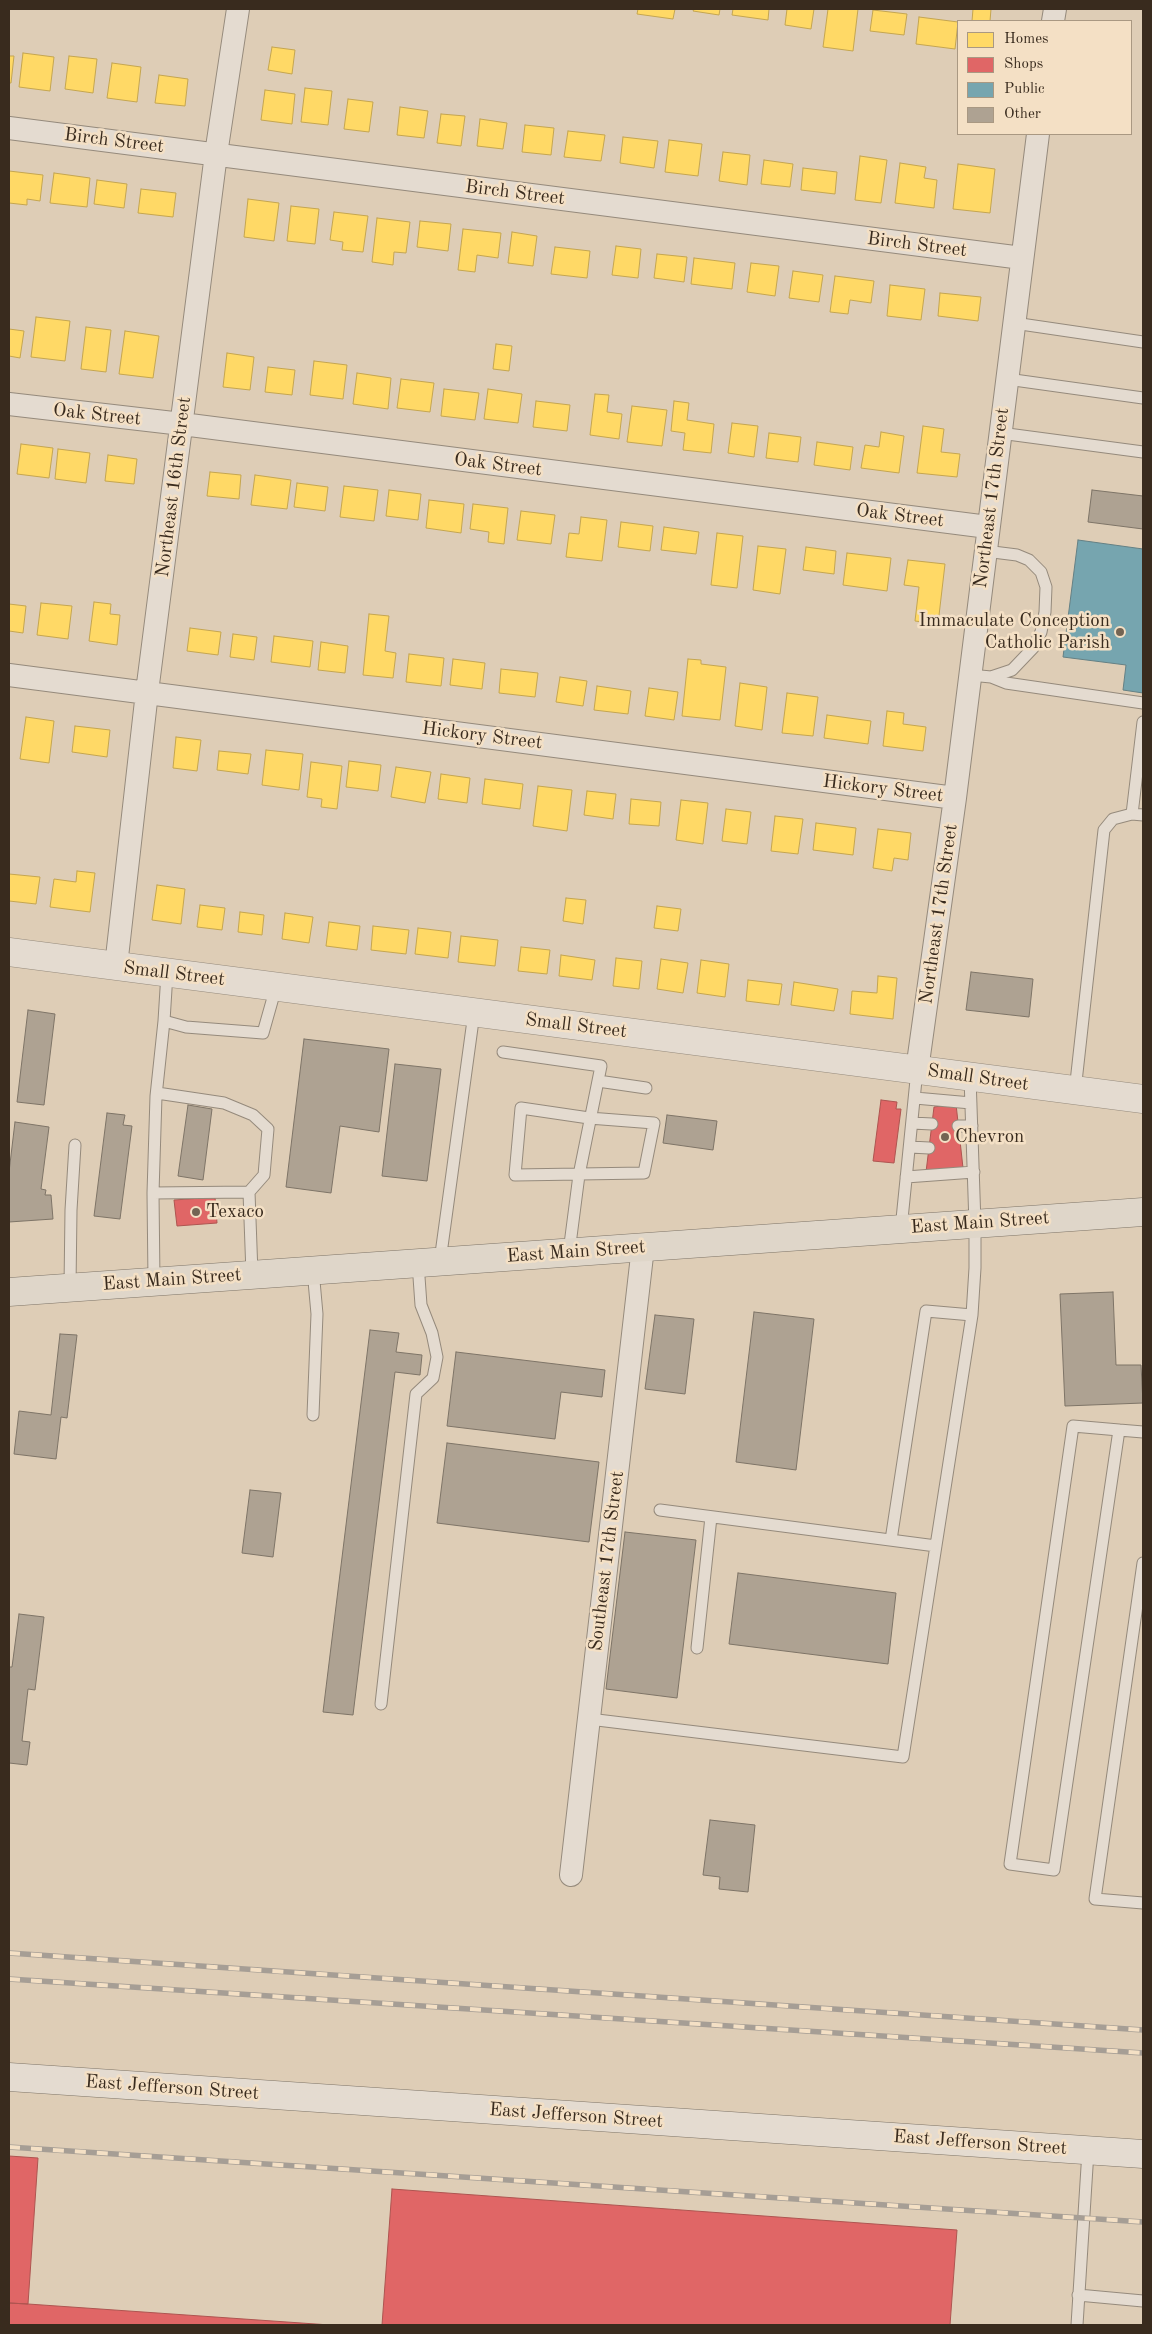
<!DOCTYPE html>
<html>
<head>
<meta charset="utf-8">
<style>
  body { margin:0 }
  #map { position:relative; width:1152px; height:2334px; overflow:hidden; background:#decdb6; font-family:"Old Standard TT",serif }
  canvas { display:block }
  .frame { position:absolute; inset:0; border:10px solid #392b1e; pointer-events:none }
  .legend { position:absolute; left:957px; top:20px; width:175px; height:115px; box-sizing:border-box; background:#f4e0c5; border:1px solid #a99882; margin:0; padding:6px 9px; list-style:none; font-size:15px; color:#392b1e }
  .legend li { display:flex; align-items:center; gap:10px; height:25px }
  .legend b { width:25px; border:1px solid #a99882 }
</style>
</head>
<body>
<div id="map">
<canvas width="1152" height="2334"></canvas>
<div class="frame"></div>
<ul class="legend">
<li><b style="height:14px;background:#ffd966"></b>Homes</li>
<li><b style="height:14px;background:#e06666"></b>Shops</li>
<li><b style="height:14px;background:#76a5af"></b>Public</li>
<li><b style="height:14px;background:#aea292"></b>Other</li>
</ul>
</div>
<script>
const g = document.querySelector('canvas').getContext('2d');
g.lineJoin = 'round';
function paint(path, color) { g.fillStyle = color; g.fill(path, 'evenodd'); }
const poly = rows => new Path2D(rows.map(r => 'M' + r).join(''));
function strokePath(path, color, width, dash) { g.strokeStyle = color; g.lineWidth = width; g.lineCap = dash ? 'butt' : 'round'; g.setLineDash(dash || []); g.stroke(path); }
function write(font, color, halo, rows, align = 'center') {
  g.font = font + ' "Old Standard TT",serif'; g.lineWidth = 5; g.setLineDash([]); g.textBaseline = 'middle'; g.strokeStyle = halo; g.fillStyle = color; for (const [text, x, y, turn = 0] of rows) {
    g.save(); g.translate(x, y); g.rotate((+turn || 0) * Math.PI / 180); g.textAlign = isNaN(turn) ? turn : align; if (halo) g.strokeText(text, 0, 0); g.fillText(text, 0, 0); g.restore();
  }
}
const homes = poly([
  [638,9,675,9,673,19,637,14,638,9],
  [694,9,720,9,719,15,693,11,694,9],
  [733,9,769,9,768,20,732,15,733,9],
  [787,9,814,9,811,29,785,25,787,9],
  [828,9,858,9,853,51,823,47,828,9],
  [973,9,991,9,990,21,972,21,973,9],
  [873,10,907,14,904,35,870,31,873,10],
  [919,17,958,22,955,49,916,44,919,17],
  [272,47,295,50,292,74,268,70,272,47],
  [23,53,54,57,50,91,19,87,23,53],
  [9,56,14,56,11,83,9,83,9,56],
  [69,56,97,59,93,93,65,89,69,56],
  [112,63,141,67,137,102,107,98,112,63],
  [159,75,188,79,185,106,155,103,159,75],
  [305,88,332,91,328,125,301,122,305,88],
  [265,90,295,94,292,124,261,120,265,90],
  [348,99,373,102,369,132,344,129,348,99],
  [400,107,428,111,424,138,397,135,400,107],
  [441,114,465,116,461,146,437,143,441,114],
  [480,119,507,123,503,149,477,146,480,119],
  [525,125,554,128,551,155,522,152,525,125],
  [568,131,605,135,601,161,564,157,568,131],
  [623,137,658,141,654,168,620,163,623,137],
  [669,140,702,144,698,176,665,172,669,140],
  [723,152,750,155,747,185,719,181,723,152],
  [860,156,887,160,881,203,855,200,860,156],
  [764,160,793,164,790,187,761,184,764,160],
  [900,163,926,167,924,178,937,180,934,208,895,203,900,163],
  [958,164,995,169,990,213,953,209,958,164],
  [803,168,837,172,835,194,801,190,803,168],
  [9,171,43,175,40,201,27,199,27,205,9,203,9,171],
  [54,173,90,178,87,207,50,203,54,173],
  [97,180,127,184,124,208,94,204,97,180],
  [141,189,176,193,173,217,138,213,141,189],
  [248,199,279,203,274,241,244,237,248,199],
  [291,206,319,209,315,244,287,241,291,206],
  [334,212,368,216,363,252,342,250,343,242,330,240,334,212],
  [377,218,410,222,406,253,394,252,393,265,372,262,377,218],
  [420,221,451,224,448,251,417,247,420,221],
  [463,229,501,233,498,258,477,255,475,272,458,270,463,229],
  [512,232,537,236,533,266,508,263,512,232],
  [616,246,641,249,638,278,612,275,616,246],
  [555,247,590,251,587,278,551,274,555,247],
  [657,254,687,257,684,282,654,278,657,254],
  [694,258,735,263,732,289,691,284,694,258],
  [751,263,779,266,775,296,747,292,751,263],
  [793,271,823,275,819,302,789,298,793,271],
  [835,276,874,281,871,303,850,300,848,314,830,312,835,276],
  [890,285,925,289,921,320,887,316,890,285],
  [940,293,981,297,978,321,938,316,940,293],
  [36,317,70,321,65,361,31,357,36,317],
  [86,327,111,330,106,372,81,369,86,327],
  [9,329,24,331,20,358,9,356,9,329],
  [125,331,159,336,153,378,119,374,125,331],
  [496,344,512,346,509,371,493,369,496,344],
  [227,353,254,357,250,390,223,387,227,353],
  [314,361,347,365,343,399,310,395,314,361],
  [268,367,295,370,292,395,265,392,268,367],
  [357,373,391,378,388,409,353,404,357,373],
  [401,379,434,383,430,412,397,408,401,379],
  [444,389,479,393,475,420,441,416,444,389],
  [488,389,522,394,518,423,484,419,488,389],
  [595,394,609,395,607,412,622,414,619,439,590,435,595,394],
  [536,401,570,405,567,431,533,427,536,401],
  [674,401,689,403,687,420,714,424,711,453,683,450,685,433,671,431,674,401],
  [632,406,667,410,662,446,627,442,632,406],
  [732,423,758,426,754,457,728,453,732,423],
  [923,426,944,429,941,452,960,454,957,477,917,473,923,426],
  [881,432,904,436,899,473,861,468,865,445,879,447,881,432],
  [769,433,801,437,798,462,766,458,769,433],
  [817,442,853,447,850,470,814,465,817,442],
  [21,444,53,448,49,478,17,474,21,444],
  [58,449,90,453,86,483,55,479,58,449],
  [108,455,137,459,134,484,105,481,108,455],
  [210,472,241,475,239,499,207,496,210,472],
  [255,475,291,480,287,509,251,505,255,475],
  [297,483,328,487,325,511,294,507,297,483],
  [344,486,378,490,374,521,340,517,344,486],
  [389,490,421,494,418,520,386,516,389,490],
  [429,500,464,504,461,533,426,528,429,500],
  [473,504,508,508,504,544,488,542,489,532,470,529,473,504],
  [521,511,555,515,551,544,517,540,521,511],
  [581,517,607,520,602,561,566,557,569,533,579,534,581,517],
  [621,522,653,526,650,551,618,547,621,522],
  [664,527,699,532,696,554,661,550,664,527],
  [717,533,743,536,737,588,711,585,717,533],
  [758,546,786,549,780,594,753,590,758,546],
  [806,547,836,551,834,574,803,570,806,547],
  [847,553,891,558,887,591,843,585,847,553],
  [908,560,945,564,938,624,915,621,919,587,904,585,908,560],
  [94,602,111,604,110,614,120,615,117,645,89,641,94,602],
  [41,603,72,606,68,639,37,635,41,603],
  [9,604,26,606,23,633,9,631,9,604],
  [369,614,389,616,385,651,396,653,393,678,363,675,369,614],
  [190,628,221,632,218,655,187,651,190,628],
  [233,634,257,637,254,660,230,657,233,634],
  [274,636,313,641,310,667,271,662,274,636],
  [321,642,348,646,345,673,318,670,321,642],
  [409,654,444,658,441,686,406,682,409,654],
  [453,659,485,663,482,689,450,685,453,659],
  [688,659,701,660,701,664,726,667,720,720,682,716,688,659],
  [501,669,538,673,535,697,499,693,501,669],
  [560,677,587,681,583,706,556,702,560,677],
  [740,683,767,687,762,730,735,726,740,683],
  [597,686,631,691,628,714,594,710,597,686],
  [649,688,678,692,674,720,645,716,649,688],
  [787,693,818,697,813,736,782,733,787,693],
  [887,711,904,713,903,724,926,727,923,751,883,746,887,711],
  [827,715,871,721,868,744,824,738,827,715],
  [26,717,54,721,49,763,20,759,26,717],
  [75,726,110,730,107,757,72,752,75,726],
  [176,737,201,740,197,771,173,768,176,737],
  [266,750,303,754,299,790,262,785,266,750],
  [219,751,251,754,248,774,217,770,219,751],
  [349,761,381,765,378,791,346,787,349,761],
  [311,762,342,766,337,809,321,807,322,799,307,797,311,762],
  [396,767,431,772,425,803,391,797,396,767],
  [441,774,470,778,467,803,438,799,441,774],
  [485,779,523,784,520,809,482,804,485,779],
  [538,786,572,790,567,831,533,826,538,786],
  [587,791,616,794,613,819,584,815,587,791],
  [631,799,661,802,659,826,629,824,631,799],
  [681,800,708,803,703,844,676,840,681,800],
  [726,809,751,812,747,844,722,841,726,809],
  [775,816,803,819,798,854,771,851,775,816],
  [816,823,856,828,853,855,813,850,816,823],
  [878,829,911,833,908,860,894,858,892,871,873,868,878,829],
  [77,871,95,873,90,912,50,907,54,879,76,882,77,871],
  [9,874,40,877,36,904,9,901,9,874],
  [157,885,185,889,181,924,152,920,157,885],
  [566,898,586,900,583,924,563,921,566,898],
  [200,905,225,908,222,930,197,927,200,905],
  [657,906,681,909,678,931,654,928,657,906],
  [240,912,264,915,262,935,238,932,240,912],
  [285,913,313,917,309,943,282,939,285,913],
  [329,922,360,926,357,950,326,946,329,922],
  [373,926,409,930,406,954,371,950,373,926],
  [418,928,451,932,448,958,415,954,418,928],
  [461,936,498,940,495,966,458,962,461,936],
  [521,947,550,950,547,974,518,971,521,947],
  [561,955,595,960,592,980,559,976,561,955],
  [616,958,642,961,639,989,613,986,616,958],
  [661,959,688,963,683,993,657,989,661,959],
  [701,960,729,964,725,997,697,993,701,960],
  [878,976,897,978,893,1019,850,1014,852,991,877,993,878,976],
  [748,980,782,984,779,1005,746,1001,748,980],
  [794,982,838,989,834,1011,791,1005,794,982]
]);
paint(homes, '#ffd966');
strokePath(homes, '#c4a550', 1);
const shops = poly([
  [881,1100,897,1102,896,1109,901,1109,894,1163,873,1161,881,1100],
  [956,1104,963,1168,926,1172,934,1107,956,1104],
  [215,1197,217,1223,177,1226,174,1200,215,1197],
  [9,2156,38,2158,28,2304,9,2303,9,2156],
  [392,2189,957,2230,950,2325,382,2325,392,2189],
  [9,2303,28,2304,330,2325,9,2325,9,2303]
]);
paint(shops, '#e06666');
strokePath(shops, '#ae5450', 1);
const public = poly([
  [1078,540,1143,549,1143,693,1123,690,1126,665,1063,657,1078,540]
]);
paint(public, '#76a5af');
strokePath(public, '#648084', 1);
const building = poly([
  [1092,490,1143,496,1143,529,1088,522,1092,490],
  [971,972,1033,979,1029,1017,966,1010,971,972],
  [28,1010,55,1014,44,1105,17,1102,28,1010],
  [304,1039,389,1049,379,1132,340,1126,331,1193,286,1187,304,1039],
  [395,1064,441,1069,427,1181,382,1176,395,1064],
  [188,1105,212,1109,203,1180,178,1176,188,1105],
  [107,1113,125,1115,123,1125,132,1126,120,1219,94,1216,107,1113],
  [667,1115,717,1121,713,1150,663,1143,667,1115],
  [15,1122,49,1127,41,1189,46,1190,45,1195,51,1195,53,1219,9,1222,9,1172,15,1122],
  [1113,1292,1116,1365,1141,1365,1143,1403,1065,1406,1060,1294,1113,1292],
  [754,1312,814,1319,796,1470,736,1462,754,1312],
  [655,1315,694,1319,685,1394,645,1389,655,1315],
  [370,1330,399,1333,396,1352,422,1355,420,1375,395,1372,353,1715,323,1712,370,1330],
  [60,1334,77,1335,67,1418,61,1417,56,1459,14,1454,19,1411,51,1415,60,1334],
  [456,1352,605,1370,602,1397,561,1392,555,1439,447,1426,456,1352],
  [447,1443,599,1462,589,1542,437,1523,447,1443],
  [250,1490,281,1493,273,1557,242,1553,250,1490],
  [625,1532,696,1540,677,1698,606,1689,625,1532],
  [738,1573,896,1593,888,1664,729,1644,738,1573],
  [19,1614,44,1617,35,1690,28,1689,22,1741,30,1742,27,1765,9,1763,9,1667,12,1667,19,1614],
  [710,1820,755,1825,748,1892,719,1889,720,1877,703,1875,710,1820]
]);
paint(building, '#aea292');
strokePath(building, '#7e7467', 1);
const service = poly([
  [1014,323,1143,342],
  [1007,379,1143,398],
  [1000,433,1143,452],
  [970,675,991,677,1012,670,1033,648,1041,632,1045,612,1046,587,1041,572,1029,560,1017,555,985,551],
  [991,677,1006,683,1143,703],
  [1132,814,1143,722],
  [167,973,164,1021,186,1027,263,1033,276,987],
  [503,1052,601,1066,579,1175,569,1252],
  [598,1081,646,1088],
  [1075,1091,1104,830,1113,819,1132,814,1143,815],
  [157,1093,224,1103,253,1115,268,1129,264,1175,249,1192],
  [915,1098,971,1103],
  [521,1108,589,1118,654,1123,644,1173,515,1175,521,1108],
  [912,1123,932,1124],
  [958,1126,972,1126],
  [910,1147,929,1148],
  [906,1177,974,1172],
  [153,1193,249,1192,252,1274],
  [901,1229,917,1070],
  [440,1261,474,1013],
  [313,1270,317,1314,313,1415],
  [154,1281,153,1193,156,1096,164,1021],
  [70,1287,71,1210,75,1145],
  [1119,1430,1054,1870,1010,1864,1073,1426,1119,1430,1143,1432],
  [660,1510,936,1546],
  [891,1540,926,1311,972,1315],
  [1143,1563,1095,1899,1143,1903],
  [697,1648,711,1517],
  [381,1704,416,1394,433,1378,437,1357,432,1333,421,1305,418,1263],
  [589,1719,903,1757,972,1315,975,1268,975,1224,970,1077],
  [1078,2295,1143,2301],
  [1077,2325,1088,2151]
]);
const minor = poly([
  [1053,21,1055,9],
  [9,128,1022,258],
  [9,404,182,424,988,527],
  [9,675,955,798],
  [116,966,147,692,216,154,238,9],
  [917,1070,955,798,1038,134],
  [571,1875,643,1247]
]);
const tertiary = poly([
  [9,952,1143,1099]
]);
const secondary = poly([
  [9,2077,1143,2154]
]);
const primary = poly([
  [9,1292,1143,1212]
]);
strokePath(service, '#958a7c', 13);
strokePath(minor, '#958a7c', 24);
strokePath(tertiary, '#958a7c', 29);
strokePath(secondary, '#7e7467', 29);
strokePath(primary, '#7e7467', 29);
strokePath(service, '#e4dbd0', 11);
strokePath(minor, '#e4dbd0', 22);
strokePath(tertiary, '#e4dbd0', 28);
strokePath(secondary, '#e4dbd0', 28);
strokePath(primary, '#dfd6c9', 28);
const rail = poly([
  [9,1953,1143,2030],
  [9,1979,1143,2053],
  [9,2147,1143,2222]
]);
strokePath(rail, '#a69e95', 5.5);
strokePath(rail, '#f4e0c5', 4, [11]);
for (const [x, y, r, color] of [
  [1120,632,5,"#736453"],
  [945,1137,5,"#736453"],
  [196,1212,5,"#736453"]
]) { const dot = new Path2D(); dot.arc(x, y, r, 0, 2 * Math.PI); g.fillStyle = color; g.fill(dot); strokePath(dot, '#f4e0c5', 2); }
write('19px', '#392b1e', '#f4e0c5', [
  ["Birch Street",114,141,7],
  ["Birch Street",515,193,7],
  ["Birch Street",917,245,7],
  ["Oak Street",97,415,6],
  ["Oak Street",498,465,7],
  ["Northeast 16th Street",174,487,-83],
  ["Northeast 17th Street",992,498,-83],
  ["Oak Street",900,516,7],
  ["Hickory Street",482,736,7],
  ["Hickory Street",883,789,7],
  ["Northeast 17th Street",939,914,-82],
  ["Small Street",174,974,7],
  ["Small Street",576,1026,7],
  ["Small Street",978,1078,8],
  ["East Main Street",980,1223,-4],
  ["East Main Street",576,1252,-4],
  ["East Main Street",172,1280,-4],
  ["Southeast 17th Street",607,1561,-83],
  ["East Jefferson Street",172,2088,4],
  ["East Jefferson Street",576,2116,4],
  ["East Jefferson Street",980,2143,4]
]);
write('19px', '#392b1e', '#f4e0c5', [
  ["Immaculate Conception",1110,621,"right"],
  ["Catholic Parish",1110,643,"right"],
  ["Chevron",955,1137],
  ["Texaco",206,1212]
], 'left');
</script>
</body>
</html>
